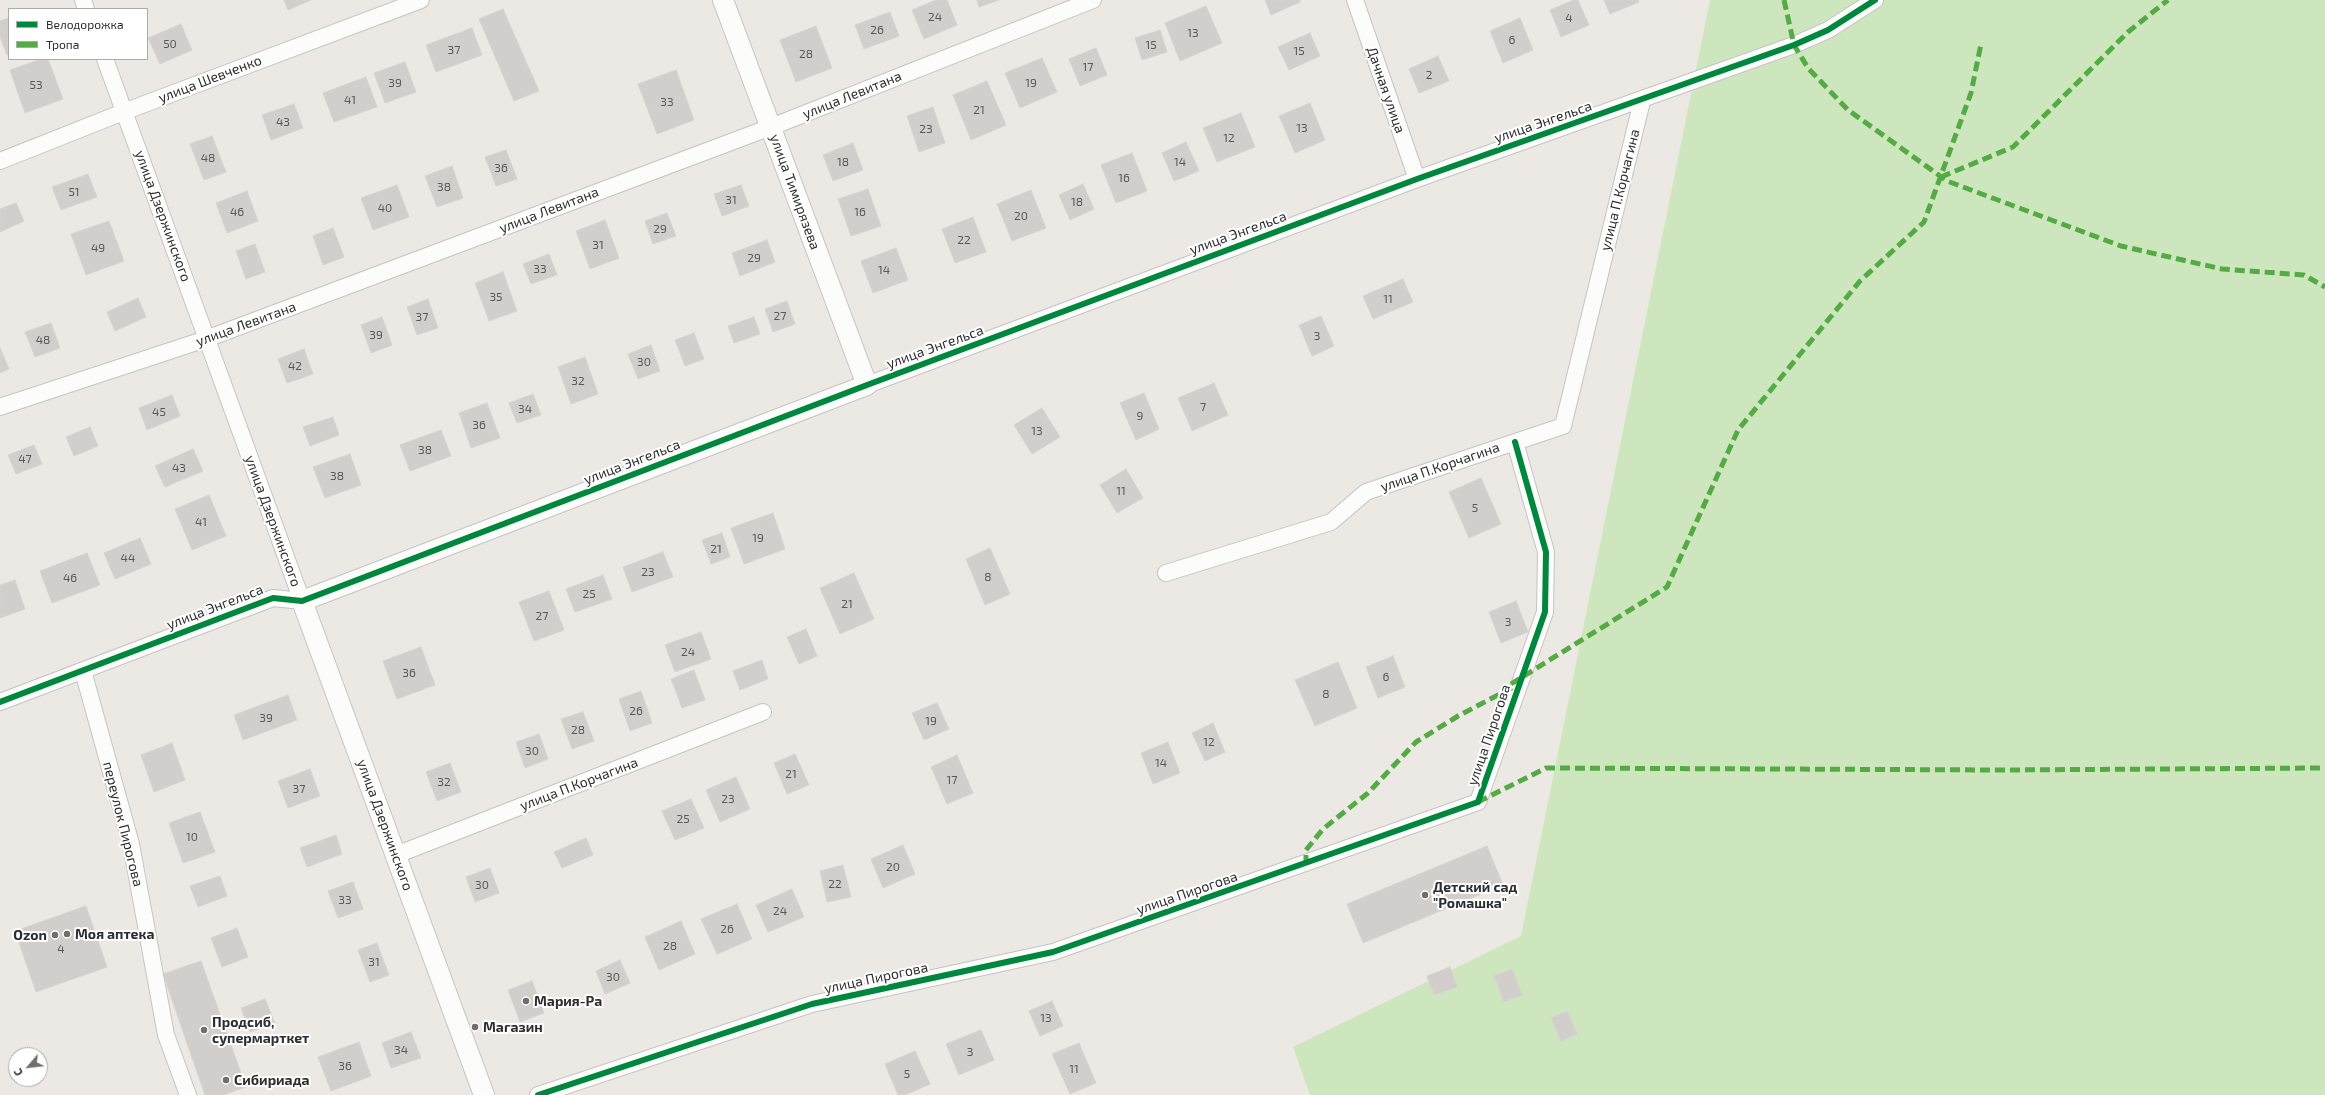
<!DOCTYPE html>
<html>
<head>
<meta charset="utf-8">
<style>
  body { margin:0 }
  #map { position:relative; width:2325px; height:1095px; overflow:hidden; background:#ece8e4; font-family:"Exo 2",sans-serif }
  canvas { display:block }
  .legend { position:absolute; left:8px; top:8px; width:140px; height:52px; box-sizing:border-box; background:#fff; border:1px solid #ababab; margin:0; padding:5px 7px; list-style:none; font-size:12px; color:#2e2e2e }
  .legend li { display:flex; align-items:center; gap:8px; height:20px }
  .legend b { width:20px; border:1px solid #ababab }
  .north { position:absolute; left:8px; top:1047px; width:40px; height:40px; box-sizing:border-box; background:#fff; border:1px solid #ababab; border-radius:50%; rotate:242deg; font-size:11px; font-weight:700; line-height:16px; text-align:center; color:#2e2e2e }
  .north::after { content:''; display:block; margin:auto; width:14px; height:18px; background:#706f6e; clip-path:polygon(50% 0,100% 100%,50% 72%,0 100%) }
</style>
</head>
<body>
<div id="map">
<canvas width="2325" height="1095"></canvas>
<ul class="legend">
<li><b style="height:5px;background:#00873e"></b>Велодорожка</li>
<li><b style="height:5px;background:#54ab44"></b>Тропа</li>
</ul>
<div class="north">С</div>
</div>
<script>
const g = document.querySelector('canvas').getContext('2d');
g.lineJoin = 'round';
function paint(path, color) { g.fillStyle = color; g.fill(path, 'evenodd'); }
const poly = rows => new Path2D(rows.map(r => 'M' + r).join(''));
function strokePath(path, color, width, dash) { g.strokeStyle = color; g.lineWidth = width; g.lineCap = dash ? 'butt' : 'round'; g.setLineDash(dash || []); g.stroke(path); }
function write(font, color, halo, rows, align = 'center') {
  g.font = font + ' "Exo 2",sans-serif'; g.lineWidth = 4; g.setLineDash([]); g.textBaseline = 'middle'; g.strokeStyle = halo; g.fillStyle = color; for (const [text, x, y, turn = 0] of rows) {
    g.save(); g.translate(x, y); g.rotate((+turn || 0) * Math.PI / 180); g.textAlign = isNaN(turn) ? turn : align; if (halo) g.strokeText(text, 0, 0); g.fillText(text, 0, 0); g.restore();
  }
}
paint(poly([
  [1710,0,2325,0,2325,1095,1310,1095,1293,1047,1521,936]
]), '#cee6be');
const building = poly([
  [284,0,311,0,288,10,284,0],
  [936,0,947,0,957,25,924,39,912,10,936,0],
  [977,0,999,0,979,7,977,0],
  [1265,0,1300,0,1300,2,1271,15,1265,0],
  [1574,0,1578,0,1589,25,1561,37,1550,10,1574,0],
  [1604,0,1638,0,1639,2,1610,14,1604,0],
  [1206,6,1222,43,1180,61,1165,23,1206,6],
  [503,9,539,91,514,101,479,19,503,9],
  [890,12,899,36,864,49,855,25,890,12],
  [9,18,9,54,7,55,0,37,0,21,9,18],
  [1520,18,1533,50,1503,63,1490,31,1520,18],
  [181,24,192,50,160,64,148,38,181,24],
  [816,26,832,68,796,82,780,40,816,26],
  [472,28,482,55,436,72,426,45,472,28],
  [1160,30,1167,52,1142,60,1135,38,1160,30],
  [1310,33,1320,56,1289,70,1278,47,1310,33],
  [1096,48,1107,75,1080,86,1069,59,1096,48],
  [1438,56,1449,81,1419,93,1409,69,1438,56],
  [1042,58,1057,92,1020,108,1005,73,1042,58],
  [41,59,48,59,63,99,25,113,10,70,41,59],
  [405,62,416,92,385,103,374,73,405,62],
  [676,70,694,120,657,134,638,84,676,70],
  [366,77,377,107,334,122,323,93,366,77],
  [987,81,1006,125,971,140,953,95,987,81],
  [1310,103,1325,140,1295,153,1279,116,1310,103],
  [294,104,303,128,271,140,262,115,294,104],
  [933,107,945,143,919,152,907,116,933,107],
  [1241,113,1255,147,1217,162,1203,128,1241,113],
  [212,136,226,172,204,180,190,144,212,136],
  [1186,142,1199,171,1174,181,1162,153,1186,142],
  [853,143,863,170,833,181,823,155,853,143],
  [506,150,517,179,496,186,485,157,506,150],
  [1132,153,1147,191,1116,203,1101,165,1132,153],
  [452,166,463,198,437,207,425,176,452,166],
  [88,174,97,197,61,210,52,187,88,174],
  [1083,184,1094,209,1070,220,1059,195,1083,184],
  [397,185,409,217,373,230,361,198,397,185],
  [741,185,749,206,722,216,714,194,741,185],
  [868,189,881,226,851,236,838,199,868,189],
  [1031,190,1046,228,1012,241,997,204,1031,190],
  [247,191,258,221,227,233,216,203,247,191],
  [16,203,24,221,0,232,0,209,16,203],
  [667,213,676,236,653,244,645,221,667,213],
  [973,217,986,252,955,263,942,229,973,217],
  [605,220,619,258,590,269,576,231,605,220],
  [109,221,124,261,86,275,71,234,109,221],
  [333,228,344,257,323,265,313,236,333,228],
  [767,240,775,262,740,276,732,253,767,240],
  [255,244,265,272,246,279,236,251,255,244],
  [896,248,908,280,873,293,861,261,896,248],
  [549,254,557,275,531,284,523,264,549,254],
  [503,272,517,311,489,321,475,283,503,272],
  [1403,279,1413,302,1373,319,1363,296,1403,279],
  [138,298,146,317,115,331,107,312,138,298],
  [428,299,438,328,417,335,407,307,428,299],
  [787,301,795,324,773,332,765,309,787,301],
  [1321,316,1334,346,1312,356,1299,325,1321,316],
  [382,317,392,345,371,353,361,325,382,317],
  [754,317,760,334,734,343,728,326,754,317],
  [51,323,60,348,35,357,25,332,51,323],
  [694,333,704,359,685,366,675,340,694,333],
  [651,345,660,371,638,379,628,354,651,345],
  [0,348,9,369,0,373,0,348],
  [304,349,313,374,287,383,278,359,304,349],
  [585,357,598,394,571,404,558,367,585,357],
  [1214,383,1228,415,1192,431,1178,398,1214,383],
  [1144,393,1159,429,1136,440,1120,403,1144,393],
  [533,394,541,415,517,423,509,403,533,394],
  [172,395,180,416,147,430,139,408,172,395],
  [487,403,500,438,471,448,459,413,487,403],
  [1042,408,1060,437,1032,454,1014,425,1042,408],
  [333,417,339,435,310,446,303,427,333,417],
  [90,427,98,446,74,456,66,437,90,427],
  [441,430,451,456,410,471,400,445,441,430],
  [34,445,42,464,16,474,8,455,34,445],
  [193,449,203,471,165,487,155,466,193,449],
  [350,454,361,485,325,498,313,467,350,454],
  [1126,469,1143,498,1117,513,1100,485,1126,469],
  [1481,478,1501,524,1469,538,1449,492,1481,478],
  [209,495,226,536,192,550,175,509,209,495],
  [773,513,785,549,744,564,731,528,773,513],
  [722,533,730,557,711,564,702,540,722,533],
  [140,538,151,564,115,579,104,553,140,538],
  [990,548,1010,594,985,605,966,559,990,548],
  [663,552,673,577,632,592,623,567,663,552],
  [87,553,100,585,52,603,40,571,87,553],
  [854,573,874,619,840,634,820,588,854,573],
  [603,575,612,599,575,612,566,589,603,575],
  [15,580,25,609,0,618,0,585,15,580],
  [549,591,564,630,534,641,519,602,549,591],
  [1516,601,1528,632,1501,643,1489,612,1516,601],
  [806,629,817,656,799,664,787,637,806,629],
  [701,632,711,659,675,672,665,645,701,632],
  [421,647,435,685,397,699,383,661,421,647],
  [1393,656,1405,687,1378,698,1366,667,1393,656],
  [762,660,768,679,740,690,733,671,762,660],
  [1338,662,1357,708,1315,726,1295,680,1338,662],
  [694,670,705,700,682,708,671,679,694,670],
  [641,691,652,723,630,731,619,699,641,691],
  [288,695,297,720,243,740,234,715,288,695],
  [937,703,949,729,924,740,912,713,937,703],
  [583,712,594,741,572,749,561,719,583,712],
  [1213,723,1225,752,1205,761,1192,733,1213,723],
  [539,734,548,759,525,768,516,742,539,734],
  [1168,742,1180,773,1153,784,1141,753,1168,742],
  [172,743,185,780,154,792,141,755,172,743],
  [795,754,809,785,787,794,774,763,795,754],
  [957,755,973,793,947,804,931,767,957,755],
  [450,763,461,792,437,801,426,772,450,763],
  [310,769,320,796,288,808,278,781,310,769],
  [736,777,750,809,720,822,706,790,736,777],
  [691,799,704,828,675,840,662,811,691,799],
  [200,812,215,852,183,863,169,823,200,812],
  [336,835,342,854,307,867,300,848,336,835],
  [586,838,593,855,562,868,554,852,586,838],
  [903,845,915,874,883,888,871,859,903,845],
  [1487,846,1503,885,1363,943,1347,904,1487,846],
  [843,865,851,897,827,902,820,871,843,865],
  [490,868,499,893,475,902,466,877,490,868],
  [220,876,227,896,198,907,190,886,220,876],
  [353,882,363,909,338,918,328,891,353,882],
  [792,889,804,917,768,932,756,905,792,889],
  [737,904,752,939,717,954,701,919,737,904],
  [86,906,107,967,36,992,15,931,86,906],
  [681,921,695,954,659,970,645,937,681,921],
  [237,928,248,957,222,967,211,938,237,928],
  [377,943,389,975,370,982,358,950,377,943],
  [620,960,630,983,605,994,596,971,620,960],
  [201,961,246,1087,223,1095,205,1095,163,974,201,961],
  [1450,967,1457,987,1434,995,1427,976,1450,967],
  [1512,969,1522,995,1504,1002,1494,976,1512,969],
  [532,981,544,1013,520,1022,508,990,532,981],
  [265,999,275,1023,250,1032,241,1008,265,999],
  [1052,1001,1063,1026,1040,1036,1029,1011,1052,1001],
  [1567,1011,1577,1034,1561,1041,1551,1018,1567,1011],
  [981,1030,994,1060,959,1075,946,1044,981,1030],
  [411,1032,421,1058,391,1068,382,1043,411,1032],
  [359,1042,371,1076,331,1091,318,1057,359,1042],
  [1079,1043,1096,1083,1070,1094,1052,1054,1079,1043],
  [915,1051,930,1084,905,1095,898,1095,885,1064,915,1051]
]);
paint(building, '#d1cecb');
strokePath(building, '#d7d4d0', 1);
const minor = poly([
  [83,0,86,9],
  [1355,0,1417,179],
  [0,161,126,111,421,0],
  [867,385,1417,179,1794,45,1828,30,1875,0],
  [0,407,206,339,771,127,1093,0],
  [1166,573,1331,522,1366,492,1563,426,1642,101],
  [83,671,131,844,166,1035,188,1095],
  [0,702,273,598,302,601,105,59],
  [396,855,763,712],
  [538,1095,812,1004,1053,952,1478,802,1545,612,1546,552,1515,442]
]);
const tertiary = poly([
  [484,1095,302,601,867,385,723,0]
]);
strokePath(minor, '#c5c4c5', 18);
strokePath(tertiary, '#c5c4c5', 22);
strokePath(minor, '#fcfcfb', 16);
strokePath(tertiary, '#fcfcfb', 20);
strokePath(poly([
  [1784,0,1794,45,1808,68,1848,110,1947,181,2121,246,2222,269,2304,275,2325,287],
  [1941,177,2013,147,2128,32,2168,0],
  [1511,684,1667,587,1738,430,1860,281,1924,222,1971,93,1981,44],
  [1478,802,1546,768,2001,770,2325,768],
  [1306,865,1306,850,1323,829,1368,793,1416,742,1458,716,1517,685]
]), '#54ab44', 5, [10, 5]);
strokePath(poly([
  [0,702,273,598,302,601,867,385,1417,179,1794,45,1828,30,1875,0],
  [538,1095,812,1004,1053,952,1478,802,1545,612,1546,552,1515,442]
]), '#00873e', 6);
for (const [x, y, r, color] of [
  [1425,895,4,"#706f6e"],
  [67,934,4,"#706f6e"],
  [55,935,4,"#706f6e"],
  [526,1001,4,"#706f6e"],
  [475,1027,4,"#706f6e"],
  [204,1030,4,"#706f6e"],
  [226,1080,4,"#706f6e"]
]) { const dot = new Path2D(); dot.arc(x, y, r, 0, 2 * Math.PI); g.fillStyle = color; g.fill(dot); strokePath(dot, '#fff', 1.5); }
write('12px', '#585857', null, [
  ["24",935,17],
  ["4",1569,18],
  ["26",877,30],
  ["13",1193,33],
  ["6",1512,40],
  ["50",170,44],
  ["15",1151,45],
  ["37",454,50],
  ["15",1299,51],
  ["28",806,54],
  ["17",1088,67],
  ["2",1429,75],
  ["39",395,83],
  ["19",1031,83],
  ["53",36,85],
  ["41",350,100],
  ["33",667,102],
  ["21",979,110],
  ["43",283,122],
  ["13",1302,128],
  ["23",926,129],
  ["12",1229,138],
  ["48",208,158],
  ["18",843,162],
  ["14",1180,162],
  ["36",501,168],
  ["16",1124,178],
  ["38",444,187],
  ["51",74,192],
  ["31",731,200],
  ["18",1077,202],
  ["40",385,208],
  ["46",237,212],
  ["16",860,212],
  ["20",1021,216],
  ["29",660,229],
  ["22",964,240],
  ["31",598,245],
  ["49",98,248],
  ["29",754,258],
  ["33",540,269],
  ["14",884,270],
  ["35",496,297],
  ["11",1388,299],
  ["27",780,316],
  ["37",422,317],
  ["39",376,335],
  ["3",1317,336],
  ["48",43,340],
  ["30",644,362],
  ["42",295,366],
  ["32",578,381],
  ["7",1203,407],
  ["34",525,409],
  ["45",159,412],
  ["9",1140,416],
  ["36",479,425],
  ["13",1037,431],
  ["38",425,450],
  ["47",25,459],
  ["43",179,468],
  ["38",337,476],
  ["11",1121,491],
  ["5",1475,508],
  ["41",201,522],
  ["19",758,538],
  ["21",716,549],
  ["44",128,558],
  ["23",648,572],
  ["8",988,577],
  ["46",70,578],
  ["25",589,594],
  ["21",847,604],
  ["27",542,616],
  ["3",1508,622],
  ["24",688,652],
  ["36",409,673],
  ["6",1386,677],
  ["8",1326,694],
  ["26",636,711],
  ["39",266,718],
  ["19",931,721],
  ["28",578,730],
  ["12",1209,742],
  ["30",532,751],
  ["14",1161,763],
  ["21",791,774],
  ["17",952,780],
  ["32",444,782],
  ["37",299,789],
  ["23",728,799],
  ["25",683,819],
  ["10",192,837],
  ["20",893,867],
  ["22",835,884],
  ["30",482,885],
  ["33",345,900],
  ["24",780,911],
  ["26",727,929],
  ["28",670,946],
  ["4",61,949],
  ["31",374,962],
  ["30",613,977],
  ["13",1046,1018],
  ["34",401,1050],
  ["3",970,1052],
  ["36",345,1066],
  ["11",1074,1069],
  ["5",907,1074]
]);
write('14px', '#2e2e2e', '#fff', [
  ["улица Шевченко",210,79,-21],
  ["Дачная улица",1386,90,71],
  ["улица Левитана",852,95,-22],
  ["улица Энгельса",1543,122,-19],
  ["улица П.Корчагина",1620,190,-76],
  ["улица Тимирязева",795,192,70],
  ["улица Левитана",549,210,-21],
  ["улица Дзержинского",163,216,70],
  ["улица Энгельса",1238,233,-20],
  ["улица Левитана",246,324,-20],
  ["улица Энгельса",935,347,-20],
  ["улица Энгельса",632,462,-21],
  ["улица П.Корчагина",1440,467,-19],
  ["улица Дзержинского",273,521,70],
  ["улица Энгельса",215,607,-21],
  ["улица Пирогова",1489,735,-71],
  ["улица П.Корчагина",579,784,-21],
  ["переулок Пирогова",123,824,76],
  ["улица Дзержинского",385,825,70],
  ["улица Пирогова",1187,893,-19],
  ["улица Пирогова",876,978,-12]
]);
write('bold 14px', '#2e2e2e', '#fff', [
  ["Детский сад",1433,887],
  ["\"Ромашка\"",1433,903],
  ["Моя аптека",75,934],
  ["Ozon",47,935,"right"],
  ["Мария-Ра",534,1001],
  ["Продсиб,",212,1022],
  ["супермарткет",212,1038],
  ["Магазин",483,1027],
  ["Сибириада",234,1080]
], 'left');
</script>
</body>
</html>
